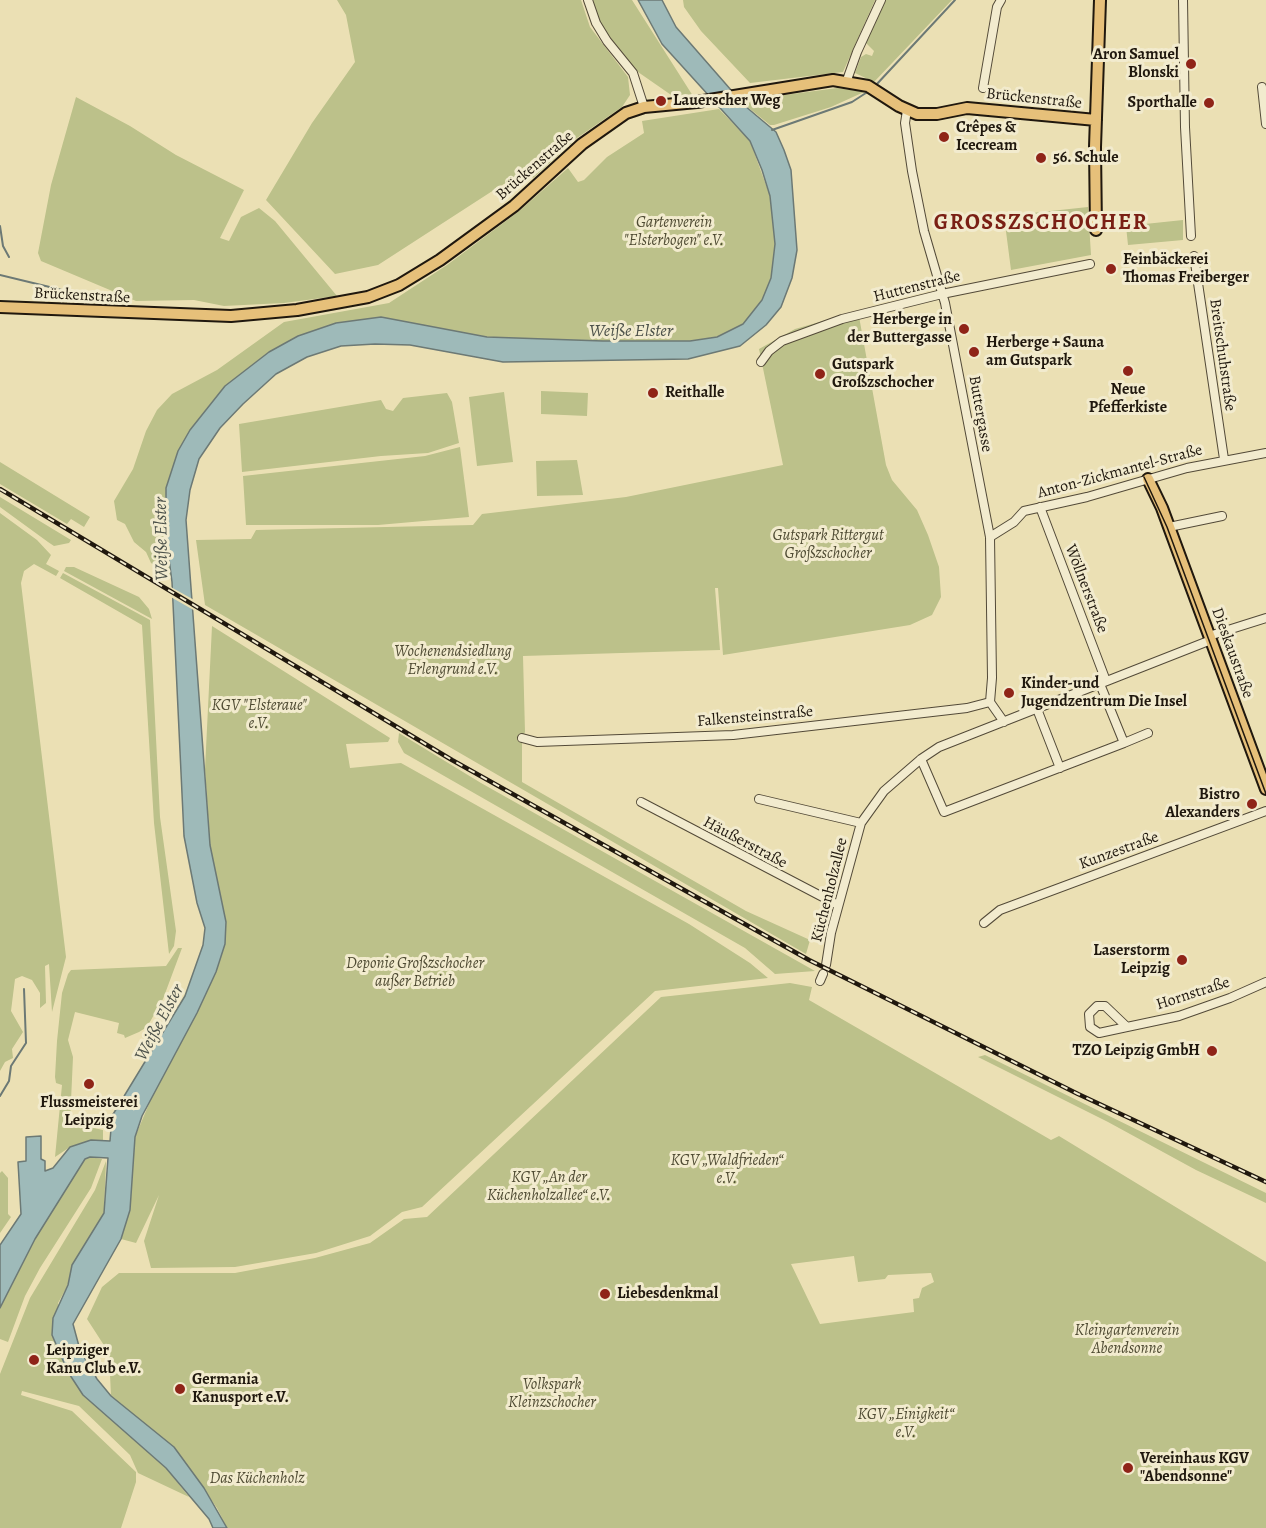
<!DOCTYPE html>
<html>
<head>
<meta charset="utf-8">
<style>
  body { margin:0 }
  canvas { display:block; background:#ebe0b4 }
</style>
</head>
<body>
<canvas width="1266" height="1528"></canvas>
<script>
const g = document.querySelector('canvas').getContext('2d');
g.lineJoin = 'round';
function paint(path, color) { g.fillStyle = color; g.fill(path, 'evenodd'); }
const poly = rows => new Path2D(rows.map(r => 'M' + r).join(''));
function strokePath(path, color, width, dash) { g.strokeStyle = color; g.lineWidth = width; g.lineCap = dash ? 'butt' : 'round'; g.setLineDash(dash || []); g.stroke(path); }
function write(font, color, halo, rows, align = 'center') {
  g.font = font + ' Alegreya,serif'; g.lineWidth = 6; g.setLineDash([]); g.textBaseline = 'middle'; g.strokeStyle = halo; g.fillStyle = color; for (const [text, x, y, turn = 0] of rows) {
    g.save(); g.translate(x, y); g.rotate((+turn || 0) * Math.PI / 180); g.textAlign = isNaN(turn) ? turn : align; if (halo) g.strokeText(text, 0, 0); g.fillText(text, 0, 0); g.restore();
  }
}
paint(poly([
  [337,0,581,0,590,27,628,77,630,95,622,107,577,138,533,178,525,172,497,188,378,265,335,274,266,200,312,123,355,62,346,15],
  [593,0,632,0,693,96,674,97,638,72,604,30,598,18],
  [683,0,875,0,843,72,750,83,701,31,684,7],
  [886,0,952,0,874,82,855,73,861,57,866,54,872,56,874,51,866,43],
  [837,88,864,92,831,107,774,125,770,125,740,101],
  [76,97,130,126,176,155,244,190,220,238,229,241,241,217,259,208,275,221,337,296,284,303,224,306,194,300,136,301,41,261,38,253,51,185],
  [719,109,750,141,770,196,775,244,771,278,762,300,743,324,717,337,690,341,603,341,487,337,381,317,336,323,298,336,269,352,225,386,206,409,166,488,166,536,172,576,151,563,146,552,134,542,125,524,117,520,114,501,133,469,146,431,157,410,172,394,217,370,284,322,389,303,447,265,518,212,568,168,578,182,584,180,607,157,644,133,642,121],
  [1088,207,1091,255,1011,270,1004,216],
  [1183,220,1183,240,1128,245,1126,226],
  [858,311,886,465,892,480,917,510,928,535,939,567,941,597,932,615,910,625,723,655,718,588,715,588,720,650,523,656,525,732,522,738,522,782,746,911,810,940,806,954,205,605,196,540,251,539,256,530,473,525,482,514,626,497,783,465,759,349,795,329],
  [541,391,588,393,587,416,541,414],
  [504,392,513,462,477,466,469,397],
  [447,393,452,402,459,443,428,453,381,456,242,472,239,424,381,400,386,409,393,411,403,398],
  [460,447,469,517,378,525,246,525,243,476,425,456],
  [577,460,583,495,537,496,536,461],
  [0,462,90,517,84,527,71,519,67,524,0,484],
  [0,497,71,540,69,543,54,546,48,542,0,507],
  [0,513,37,540,51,555,46,564,59,571,56,576,34,564,24,571,21,583,66,957,52,1012,49,964,45,966,46,1003,40,1008,40,993,32,980,22,976,15,979,11,1011,23,1032,12,1049,13,1058,5,1062,0,1071],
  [66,567,74,567,139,597,149,609,152,619,64,571],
  [63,573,150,620,160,817,176,931,174,946,169,954,154,823,142,625,60,578],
  [212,626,390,738,388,742,346,744,350,768,401,763,689,924,750,963,768,978,655,991,422,1207,402,1212,370,1236,316,1253,235,1267,151,1268,144,1241,159,1195,136,1243,121,1239,130,1210,135,1137,226,922,210,845,205,769],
  [399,733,481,783,815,971,775,974,745,948,404,753,398,742],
  [178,948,182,948,163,999,147,1027,139,1032,125,1038,124,1035,117,1033,119,1023,75,1012,68,1040,73,1057,70,1123,103,1130,103,1140,91,1140,70,1147,55,1157,62,1085,56,1083,55,1077,57,1041,62,993,68,974,71,970,166,966],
  [790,983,812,987,809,1000,1051,1140,1059,1136,1266,1262,1266,1528,227,1528,217,1508,174,1447,111,1396,109,1353,87,1319,102,1287,119,1273,235,1273,315,1258,370,1243,404,1219,427,1217,661,997],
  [854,1256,858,1282,885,1279,888,1275,931,1273,934,1282,922,1288,919,1298,913,1299,914,1312,820,1324,791,1264],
  [985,1055,1266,1193,1266,1203,1196,1170,1108,1122,978,1057],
  [90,1157,102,1159,91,1188,40,1268,25,1296,8,1342,0,1339,0,1308,35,1239,85,1159],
  [106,1161,104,1213,72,1265,68,1285,58,1303,83,1395,166,1468,189,1497,138,1473,130,1455,79,1406,22,1391,21,1395,72,1411,136,1472,136,1482,121,1528,0,1528,0,1374,30,1298,95,1190],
  [2,1171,8,1178,8,1214,11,1217,0,1233,0,1173]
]), '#bcc18a');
const water = poly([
  [638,0,662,0,676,27,745,106,776,132,784,150,791,170,797,250,792,278,781,307,766,325,740,346,688,359,503,362,410,345,375,344,341,346,307,357,276,374,243,404,220,428,199,459,190,490,186,520,210,845,226,922,225,944,216,972,197,1013,142,1116,135,1137,130,1210,121,1239,73,1324,80,1350,97,1379,111,1396,174,1447,204,1488,227,1528,213,1528,209,1519,166,1468,83,1395,68,1372,52,1335,53,1318,68,1285,72,1265,104,1213,108,1158,90,1157,85,1159,35,1239,0,1308,0,1245,21,1214,18,1162,26,1161,26,1137,41,1136,41,1159,45,1161,45,1171,53,1168,70,1147,91,1140,110,1141,112,1116,185,996,203,945,205,928,197,903,184,836,172,582,166,536,166,488,178,451,190,430,225,386,269,352,298,336,336,323,381,317,487,337,603,341,690,341,717,337,743,324,762,300,771,278,775,244,770,196,762,170,750,141,662,44,638,0]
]);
paint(water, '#9ebab9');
strokePath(water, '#6c7975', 1.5);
paint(poly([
  [169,586,196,601,197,612,169,596]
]), '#ebe0b4');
strokePath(poly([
  [876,85,955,0],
  [772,130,852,102,869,91],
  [0,226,3,246,9,257],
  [0,275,62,290],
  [0,1096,9,1081,11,1066,26,1043,24,989]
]), '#6c7975', 2);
const minor = poly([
  [588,0,596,23,607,41,633,73,644,107],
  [1183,0,1185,127,1191,236],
  [847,80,857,52,881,0],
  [1262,87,1266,124],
  [983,88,997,7,1001,0],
  [907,110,905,123,912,171,924,231,945,303,990,537,992,678,990,702,1004,722],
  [1194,256,1224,459],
  [761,362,769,351,782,341,842,319,942,294,1090,264],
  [1040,507,1106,681],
  [1169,527,1222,516],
  [990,537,1014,522,1024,511,1087,497,1187,468,1266,453],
  [1209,636,1266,618],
  [1037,709,1060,768],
  [522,738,537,742,733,735,967,708,990,702],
  [1124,743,1148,733],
  [921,759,944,812,1124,743,1100,684],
  [759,799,861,823],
  [641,802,838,905],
  [984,923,1000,910,1266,811],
  [826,965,831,933,861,823,884,791,921,759,939,747,1211,640],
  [820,981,823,974],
  [1127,1027,1105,1006,1097,1006,1089,1014,1090,1027,1099,1033,1127,1027,1179,1016,1230,998,1266,982]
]);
const major = poly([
  [1096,230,1095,147,1100,0],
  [0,307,231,316,297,310,368,297,399,285,440,260,514,206,582,144,626,113,644,107,697,102,833,80,868,86,899,106,917,114,937,114,967,108,1096,120],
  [1148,479,1162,508,1266,789]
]);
strokePath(minor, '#534a38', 10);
strokePath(major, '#20180e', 14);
strokePath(minor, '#f2ebce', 8);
strokePath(major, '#e6c07a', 10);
strokePath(poly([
  [1144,477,1167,527,1266,794]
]), '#20180e', 1.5);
const rail = poly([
  [0,489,452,760,809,960,1078,1094,1266,1182]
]);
strokePath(rail, '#20180e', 4.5);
strokePath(rail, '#f2ebce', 2, [7]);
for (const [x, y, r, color] of [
  [1191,64,6,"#8f2418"],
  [661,101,6,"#8f2418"],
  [1209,103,6,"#8f2418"],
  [944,137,6,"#8f2418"],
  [1041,158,6,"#8f2418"],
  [1111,269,6,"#8f2418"],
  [964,329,6,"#8f2418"],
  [974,352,6,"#8f2418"],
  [1128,371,6,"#8f2418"],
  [820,374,6,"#8f2418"],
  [653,393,6,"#8f2418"],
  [1009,693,6,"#8f2418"],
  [1252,804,6,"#8f2418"],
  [1182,960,6,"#8f2418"],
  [1212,1051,6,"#8f2418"],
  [89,1084,6,"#8f2418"],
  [605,1294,6,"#8f2418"],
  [34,1360,6,"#8f2418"],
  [180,1389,6,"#8f2418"],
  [1128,1468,6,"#8f2418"]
]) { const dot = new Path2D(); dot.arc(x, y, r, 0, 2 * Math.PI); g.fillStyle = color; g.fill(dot); strokePath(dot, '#f2ebce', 2); }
write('bold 16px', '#20180e', '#f2ebce', [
  ["Aron Samuel",1179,55,"right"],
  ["Blonski",1179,73,"right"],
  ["Lauerscher Weg",673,101],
  ["Sporthalle",1197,103,"right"],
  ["Crêpes &",956,128],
  ["Icecream",956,146],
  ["56. Schule",1053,158],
  ["Feinbäckerei",1123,260],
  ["Thomas Freiberger",1123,278],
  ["Herberge in",952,320,"right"],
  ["der Buttergasse",952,338,"right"],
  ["Herberge + Sauna",986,343],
  ["am Gutspark",986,361],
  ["Gutspark",832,365],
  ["Großzschocher",832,383],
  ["Neue",1128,390,"center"],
  ["Pfefferkiste",1128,408,"center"],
  ["Reithalle",665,393],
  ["Kinder-und",1021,684],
  ["Jugendzentrum Die Insel",1021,702],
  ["Bistro",1240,795,"right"],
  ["Alexanders",1240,813,"right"],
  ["Laserstorm",1170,951,"right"],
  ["Leipzig",1170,969,"right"],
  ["TZO Leipzig GmbH",1200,1051,"right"],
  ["Flussmeisterei",89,1103,"center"],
  ["Leipzig",89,1121,"center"],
  ["Liebesdenkmal",617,1294],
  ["Leipziger",46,1351],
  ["Kanu Club e.V.",46,1369],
  ["Germania",192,1380],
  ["Kanusport e.V.",192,1398],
  ["Vereinhaus KGV",1140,1459],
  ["\"Abendsonne\"",1140,1477]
], 'left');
write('16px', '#20180e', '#f2ebce', [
  ["Brückenstraße",1034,99,6],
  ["Brückenstraße",535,166,-41],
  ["Huttenstraße",917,287,-14],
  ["Brückenstraße",82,296,3],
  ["Breitschuhstraße",1222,355,82],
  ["Buttergasse",980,414,80],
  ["Anton-Zickmantel-Straße",1120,472,-15],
  ["Wöllnerstraße",1086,589,69],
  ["Dieskaustraße",1232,653,70],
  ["Falkensteinstraße",755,717,-5],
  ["Häußerstraße",745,843,28],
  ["Kunzestraße",1119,851,-20],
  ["Küchenholzallee",830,890,-76],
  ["Hornstraße",1193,994,-18]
]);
write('italic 16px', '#4f4b33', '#f2ebce', [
  ["Gartenverein",674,223],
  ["\"Elsterbogen\" e.V.",674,241],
  ["Gutspark Rittergut",828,536],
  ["Großzschocher",828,554],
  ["Wochenendsiedlung",453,652],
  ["Erlengrund e.V.",453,670],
  ["KGV \"Elsteraue\"",259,706],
  ["e.V.",259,724],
  ["Deponie Großzschocher",415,964],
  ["außer Betrieb",415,982],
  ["KGV „Waldfrieden“",727,1161],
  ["e.V.",727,1179],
  ["KGV „An der",549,1178],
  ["Küchenholzallee“ e.V.",549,1196],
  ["Kleingartenverein",1127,1331],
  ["Abendsonne",1127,1349],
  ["Volkspark",552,1385],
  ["Kleinzschocher",552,1403],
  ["KGV „Einigkeit“",906,1415],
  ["e.V.",906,1433],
  ["Das Küchenholz",257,1479]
]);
write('italic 18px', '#4c514a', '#f2ebce', [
  ["Weiße Elster",631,332],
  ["Weiße Elster",162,539,-91],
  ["Weiße Elster",160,1023,-62]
]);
g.letterSpacing = '1.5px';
write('bold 22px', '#7a1f14', '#f2ebce', [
  ["GROSSZSCHOCHER",1041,224]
]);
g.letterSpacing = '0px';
</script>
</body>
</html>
